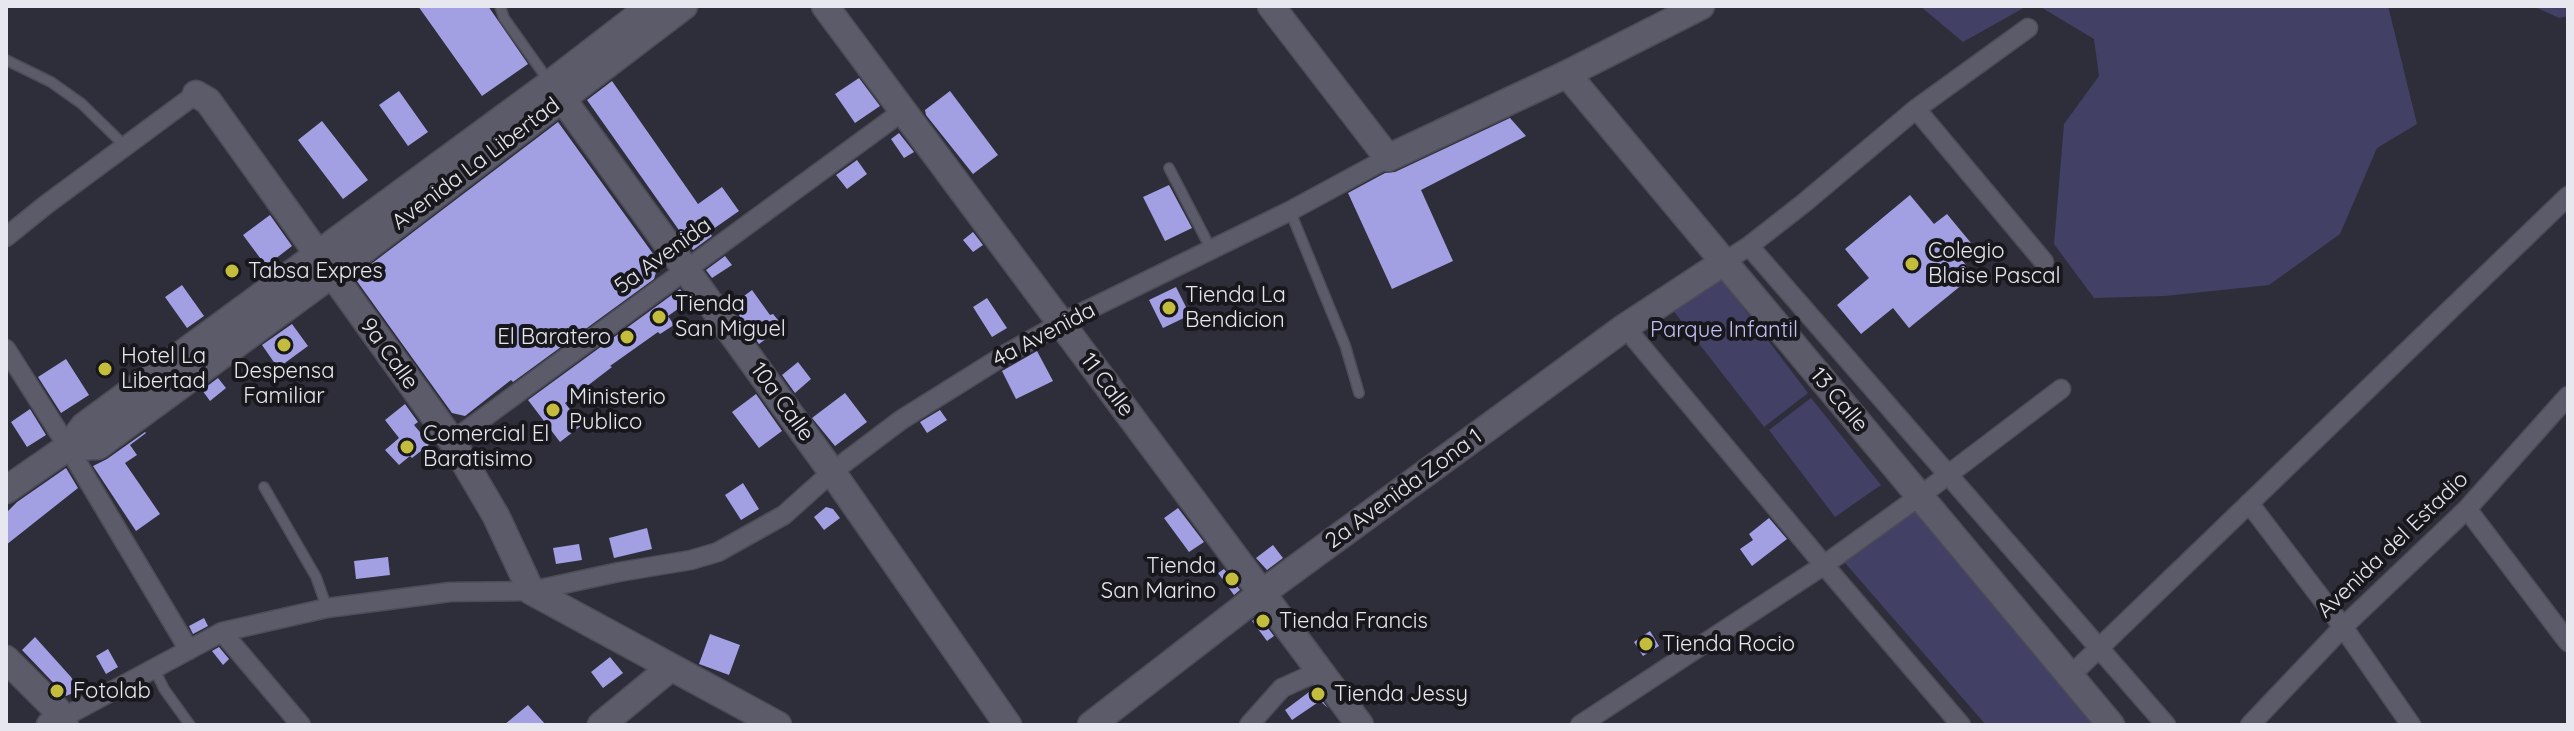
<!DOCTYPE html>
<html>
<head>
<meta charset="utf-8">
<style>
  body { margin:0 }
  #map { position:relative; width:2574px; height:731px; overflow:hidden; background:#2e2e3a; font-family:Quicksand,sans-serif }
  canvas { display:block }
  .frame { position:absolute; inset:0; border:8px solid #e6e7ef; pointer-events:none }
</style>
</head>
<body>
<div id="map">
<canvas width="2574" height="731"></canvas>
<div class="frame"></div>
</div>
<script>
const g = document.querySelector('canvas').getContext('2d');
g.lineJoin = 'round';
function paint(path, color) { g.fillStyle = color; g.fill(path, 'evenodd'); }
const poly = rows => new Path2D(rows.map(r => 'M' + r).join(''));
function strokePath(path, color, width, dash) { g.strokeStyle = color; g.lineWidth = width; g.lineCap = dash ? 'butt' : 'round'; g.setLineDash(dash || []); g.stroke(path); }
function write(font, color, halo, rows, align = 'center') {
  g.font = font + ' Quicksand,sans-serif'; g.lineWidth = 8; g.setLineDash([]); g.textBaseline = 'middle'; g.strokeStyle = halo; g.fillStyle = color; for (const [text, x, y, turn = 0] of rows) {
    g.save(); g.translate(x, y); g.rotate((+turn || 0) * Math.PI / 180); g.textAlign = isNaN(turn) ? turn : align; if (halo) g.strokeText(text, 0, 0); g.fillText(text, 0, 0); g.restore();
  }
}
paint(poly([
  [1920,6,2027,6,1963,42],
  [2039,6,2388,6,2417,124,2377,148,2340,234,2269,285,2165,296,2094,298,2054,244,2064,124,2099,76,2094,39],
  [2533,6,2568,6,2568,16,2559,18],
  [1717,273,1808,393,1764,427,1672,309],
  [1811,398,1881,485,1835,517,1769,430],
  [1918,487,2125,725,1986,725,1839,556]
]), '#424065');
paint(poly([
  [418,6,488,6,528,64,482,96],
  [859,78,880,106,855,123,835,94],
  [612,81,698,204,722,187,739,211,709,232,712,236,693,250,587,100],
  [399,91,428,132,408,146,379,105],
  [950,91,998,155,973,174,926,115,925,110],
  [1510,118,1526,136,1421,190,1453,261,1392,289,1348,193,1385,173,1395,172],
  [322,121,368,180,343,199,298,140],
  [558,122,659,262,654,279,513,382,511,380,465,416,452,413,354,277],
  [899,133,914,152,904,158,891,139],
  [857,160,867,174,847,189,836,175],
  [1169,185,1192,228,1165,241,1143,197],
  [1910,195,1934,224,1947,214,1971,243,1957,254,1974,275,1909,328,1893,308,1861,334,1837,305,1869,278,1845,249],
  [270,215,292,246,266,266,243,235],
  [973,232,983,245,973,252,963,240],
  [725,256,732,265,712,278,706,270],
  [182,285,204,316,187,328,165,297],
  [1176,287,1190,315,1163,328,1149,300],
  [680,289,689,301,668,316,674,325,660,334,658,332,610,366,612,367,565,403,582,425,560,442,528,400],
  [752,290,770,315,773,314,783,326,759,344,732,305],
  [987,298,1007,328,992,337,973,307],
  [292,324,308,346,278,368,262,345],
  [1037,351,1053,381,1016,399,1002,371],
  [66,359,89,395,61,413,38,377],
  [798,362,811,379,795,393,782,375],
  [218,378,226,388,210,401,202,390],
  [845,393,867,422,835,446,812,418],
  [756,394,782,431,759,448,732,412],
  [405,404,418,422,414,425,430,444,412,458,410,456,399,465,385,450,399,438,385,420],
  [30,409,46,435,27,447,11,422],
  [940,410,947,420,927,433,920,422],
  [145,432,146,433,130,445,137,455,125,463,160,514,136,531,93,466,107,459],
  [66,468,78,488,6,545,6,513,17,502],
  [743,483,759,509,741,520,725,495],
  [826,507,833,509,840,518,824,530,814,517],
  [1178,508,1204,542,1189,552,1164,518],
  [1769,518,1787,539,1752,566,1740,549,1753,540,1749,534],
  [647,528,652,549,614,558,609,538],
  [579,544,582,560,556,564,553,548],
  [1273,545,1283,558,1267,570,1256,558],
  [388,557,390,575,356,579,354,561],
  [1224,569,1240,590,1234,595,1218,573],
  [1259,616,1274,636,1267,641,1252,621],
  [204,618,208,626,193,634,189,626],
  [1650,631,1659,646,1643,656,1634,642],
  [710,634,740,645,729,675,699,664],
  [35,637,71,677,80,690,66,696,22,650],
  [219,647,229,659,223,665,212,651],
  [108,649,118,667,106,674,96,656],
  [610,657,623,673,603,688,591,672],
  [1313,689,1328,708,1320,701,1292,720,1285,710],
  [528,705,546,725,504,725]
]), '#a29fe3');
const lane = poly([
  [500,6,504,18,548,80],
  [6,60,51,82,82,104,126,147],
  [1169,168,1212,251],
  [1290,211,1345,345,1359,393],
  [264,487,316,577,327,608],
  [155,670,164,689,190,725]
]);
const street = poly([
  [1916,109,2044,262],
  [6,237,47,204,196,94],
  [1749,246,2166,725],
  [1724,262,1749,246,1804,203,1916,109,2028,28],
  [1625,327,1824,565,1961,725],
  [6,349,68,447,189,650],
  [452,441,903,111],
  [2249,503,2343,627,2411,725],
  [2467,509,2568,642],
  [222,632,301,725],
  [2070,676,2568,196],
  [69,725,64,717,222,632,327,608,450,592,531,591,619,572,691,560,718,552,784,515,832,472,901,420,1008,353,1061,323,1290,211,1388,158],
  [1249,725,1282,688,1320,671],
  [1580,725,1824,565,1920,496,2061,389],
  [2250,725,2343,627,2467,509,2568,396]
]);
const secondary = poly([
  [825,6,1360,725],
  [1271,6,1388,158,1567,74,1701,6],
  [1567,74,2111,725],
  [551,83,832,472,1008,725],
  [196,94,208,101,452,441,496,516,531,591,778,725],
  [68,447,98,446,332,274,684,6],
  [6,490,68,447,84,426,551,83,651,6],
  [6,659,64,717,50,725],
  [601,725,670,668],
  [1091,725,1262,593,1625,327,1724,262]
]);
strokePath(lane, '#4d4c57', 12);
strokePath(street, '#4d4c57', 21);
strokePath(secondary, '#4d4c57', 29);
strokePath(lane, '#5b5b69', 9);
strokePath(street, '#5b5b69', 18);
strokePath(secondary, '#5b5b69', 26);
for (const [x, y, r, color] of [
  [1912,264,8,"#c4bc3d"],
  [232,271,8,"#c4bc3d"],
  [1169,308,8,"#c4bc3d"],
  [659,317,8,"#c4bc3d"],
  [627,337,8,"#c4bc3d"],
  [284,345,8,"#c4bc3d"],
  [105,369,8,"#c4bc3d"],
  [553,410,8,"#c4bc3d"],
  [407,447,8,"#c4bc3d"],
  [1232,579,8,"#c4bc3d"],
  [1263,621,8,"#c4bc3d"],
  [1646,644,8,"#c4bc3d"],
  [57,691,8,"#c4bc3d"],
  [1318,694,8,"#c4bc3d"]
]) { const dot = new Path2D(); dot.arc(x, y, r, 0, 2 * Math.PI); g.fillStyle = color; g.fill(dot); strokePath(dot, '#17171c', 3); }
write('22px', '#e6e7ef', '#17171c', [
  ["Avenida La Libertad",476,164,-37],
  ["5a Avenida",663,256,-36],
  ["4a Avenida",1044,335,-28],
  ["9a Calle",389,354,54],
  ["11 Calle",1107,385,53],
  ["13 Calle",1839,400,50],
  ["10a Calle",782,402,54],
  ["2a Avenida Zona 1",1404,489,-36],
  ["Avenida del Estadio",2393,545,-44]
]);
write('22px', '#e6e7ef', '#17171c', [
  ["Colegio",1928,251],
  ["Blaise Pascal",1928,276],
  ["Tabsa Expres",248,271],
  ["Tienda La",1185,295],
  ["Bendicion",1185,320],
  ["Tienda",675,304],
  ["San Miguel",675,329],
  ["El Baratero",611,337,"right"],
  ["Hotel La",121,356],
  ["Libertad",121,381],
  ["Despensa",284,371,"center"],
  ["Familiar",284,396,"center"],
  ["Ministerio",569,397],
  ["Publico",569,422],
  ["Comercial El",423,434],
  ["Baratisimo",423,459],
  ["Tienda",1216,566,"right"],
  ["San Marino",1216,591,"right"],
  ["Tienda Francis",1279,621],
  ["Tienda Rocio",1662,644],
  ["Fotolab",73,691],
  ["Tienda Jessy",1334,694]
], 'left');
write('22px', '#c1bff6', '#17171c', [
  ["Parque Infantil",1724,330]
]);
</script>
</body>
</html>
